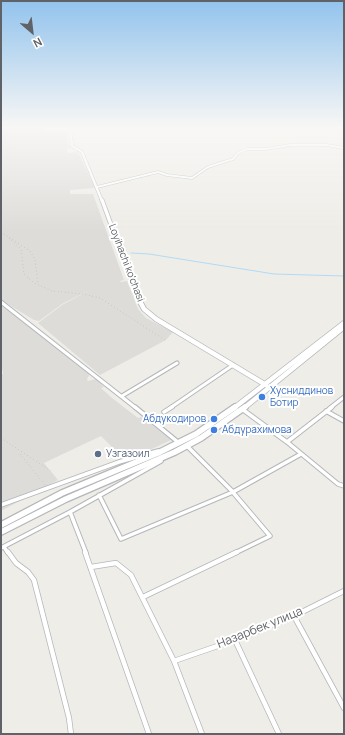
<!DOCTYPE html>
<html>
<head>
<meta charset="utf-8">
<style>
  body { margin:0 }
  #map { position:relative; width:345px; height:735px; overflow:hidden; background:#efede8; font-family:Manrope,sans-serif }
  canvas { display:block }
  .frame { position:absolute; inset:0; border:2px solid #5f6266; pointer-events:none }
  .north { position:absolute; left:12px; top:12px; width:40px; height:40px; -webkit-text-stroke:3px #fff; paint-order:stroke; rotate:152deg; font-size:11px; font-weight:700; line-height:16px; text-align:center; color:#5f6266 }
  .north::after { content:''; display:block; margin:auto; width:14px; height:18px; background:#5f6266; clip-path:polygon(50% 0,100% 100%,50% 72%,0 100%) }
</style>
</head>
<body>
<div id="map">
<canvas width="345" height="735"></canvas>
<div class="frame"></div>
<div class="north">N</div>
</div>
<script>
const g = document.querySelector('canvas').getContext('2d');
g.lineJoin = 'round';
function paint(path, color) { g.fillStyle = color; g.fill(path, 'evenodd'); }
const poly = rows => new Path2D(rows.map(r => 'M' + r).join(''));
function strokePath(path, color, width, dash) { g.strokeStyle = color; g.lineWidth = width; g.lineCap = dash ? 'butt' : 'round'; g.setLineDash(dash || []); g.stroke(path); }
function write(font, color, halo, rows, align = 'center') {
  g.font = font + ' Manrope,sans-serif'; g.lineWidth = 4; g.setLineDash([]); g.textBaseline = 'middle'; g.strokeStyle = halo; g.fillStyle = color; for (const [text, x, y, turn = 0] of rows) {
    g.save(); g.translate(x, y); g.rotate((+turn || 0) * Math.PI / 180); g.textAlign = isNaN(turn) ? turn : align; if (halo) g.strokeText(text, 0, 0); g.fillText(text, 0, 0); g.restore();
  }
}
paint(poly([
  [1,128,45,128,47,132,62,131,63,132,67,132,68,143,71,148,67,149,68,153,76,152,79,154,95,188,70,190,70,194,93,194,124,280,120,281,121,282,127,281,138,309,146,318,173,332,166,340,100,375,38,323,62,305,92,289,62,304,39,321,34,320,1,300],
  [1,305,90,374,87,379,88,381,96,379,104,387,101,388,112,398,138,418,142,417,171,440,126,461,101,436,44,463,58,480,3,510,1,508,1,374,3,374,1,361]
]), '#dedcd9');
strokePath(poly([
  [131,253,149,254,274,274,344,276]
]), '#b1daf5', 1);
const streetFar3 = poly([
  [97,187,158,172,167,175,192,178,208,167,233,159,238,153,247,149,266,149,290,145,327,145,344,148]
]);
const streetFar2 = poly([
  [1,302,136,408],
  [122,396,177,363],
  [170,408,233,365],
  [330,408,344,397]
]);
const streetFar1 = poly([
  [135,407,179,443],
  [242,409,287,442,338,484,344,486],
  [326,411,344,421],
  [164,412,172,407],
  [287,442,332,407],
  [187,446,231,490,270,536,235,553],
  [99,495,121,539,233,492,301,454],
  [1,505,119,462,158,451],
  [70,512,86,553],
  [4,547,8,553],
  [1,548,70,512,161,461]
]);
const street = poly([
  [8,552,16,563,28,572,34,580,69,718,71,734],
  [85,552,149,734],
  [91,567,116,563,131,575,174,661,202,734],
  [143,597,237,552],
  [294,616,344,708],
  [235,640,279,734],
  [174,661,235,640,294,616,344,591]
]);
const secondaryFar3 = poly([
  [70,128,72,146,82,152,102,201]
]);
const secondaryFar2 = poly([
  [102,200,136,293]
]);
const secondaryFar1 = poly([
  [135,292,144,309,156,319,266,385],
  [234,408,344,323],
  [244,408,344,327]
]);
const secondary = poly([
  [1,525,62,493,158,453,196,434,235,407],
  [1,532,66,499,175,452,201,438,245,407]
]);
strokePath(streetFar3, '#b4b7ba', 3);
strokePath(streetFar2, '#b4b7ba', 5);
strokePath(streetFar1, '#b4b7ba', 5.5);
strokePath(street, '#b4b7ba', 6);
strokePath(secondaryFar3, '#b4b6ba', 3.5);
strokePath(secondaryFar2, '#b4b6ba', 5);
strokePath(secondaryFar1, '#b4b6ba', 6);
strokePath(secondary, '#b4b6ba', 8);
strokePath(streetFar3, '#fff', 2);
strokePath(streetFar2, '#fff', 3);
strokePath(streetFar1, '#fff', 3.5);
strokePath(street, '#fff', 4.5);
strokePath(secondaryFar3, '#fff', 2.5);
strokePath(secondaryFar2, '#fff', 3.5);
strokePath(secondaryFar1, '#fff', 4.5);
strokePath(secondary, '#fff', 5.5);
strokePath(poly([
  [7,128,9,131,11,152],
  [1,232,30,251,35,259,38,284],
  [9,238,21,249,24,274,34,283,52,291,83,294,100,298,165,340],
  [1,438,51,471],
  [20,454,45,485]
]), '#b3b4b4', 1, [0.5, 3]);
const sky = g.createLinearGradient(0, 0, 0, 231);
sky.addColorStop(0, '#92c3ed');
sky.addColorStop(0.55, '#f8f7f5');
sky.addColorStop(1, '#f8f7f500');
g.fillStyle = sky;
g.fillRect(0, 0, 345, 231);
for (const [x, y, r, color] of [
  [262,397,4,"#3f7fe0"],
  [214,419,4,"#3f7fe0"],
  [214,430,4,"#3f7fe0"],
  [98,454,4,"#5c6f8a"]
]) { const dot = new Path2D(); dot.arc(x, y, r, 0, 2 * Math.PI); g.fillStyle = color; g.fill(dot); strokePath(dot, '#fff', 1.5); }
write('10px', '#5f6266', '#fff', [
  ["Loyihachi ko'chasi",126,263,69]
]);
write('10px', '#366cbe', '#fff', [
  ["Хусниддинов",270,391],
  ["Ботир",270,403],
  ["Абдукодиров",206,419,"right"],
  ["Абдурахимова",222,430]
], 'left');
write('10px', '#4e5e75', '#fff', [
  ["Узгазоил",106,454]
], 'left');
write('12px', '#5f6266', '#fff', [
  ["Назарбек улица",260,628,-22]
]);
</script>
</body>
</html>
